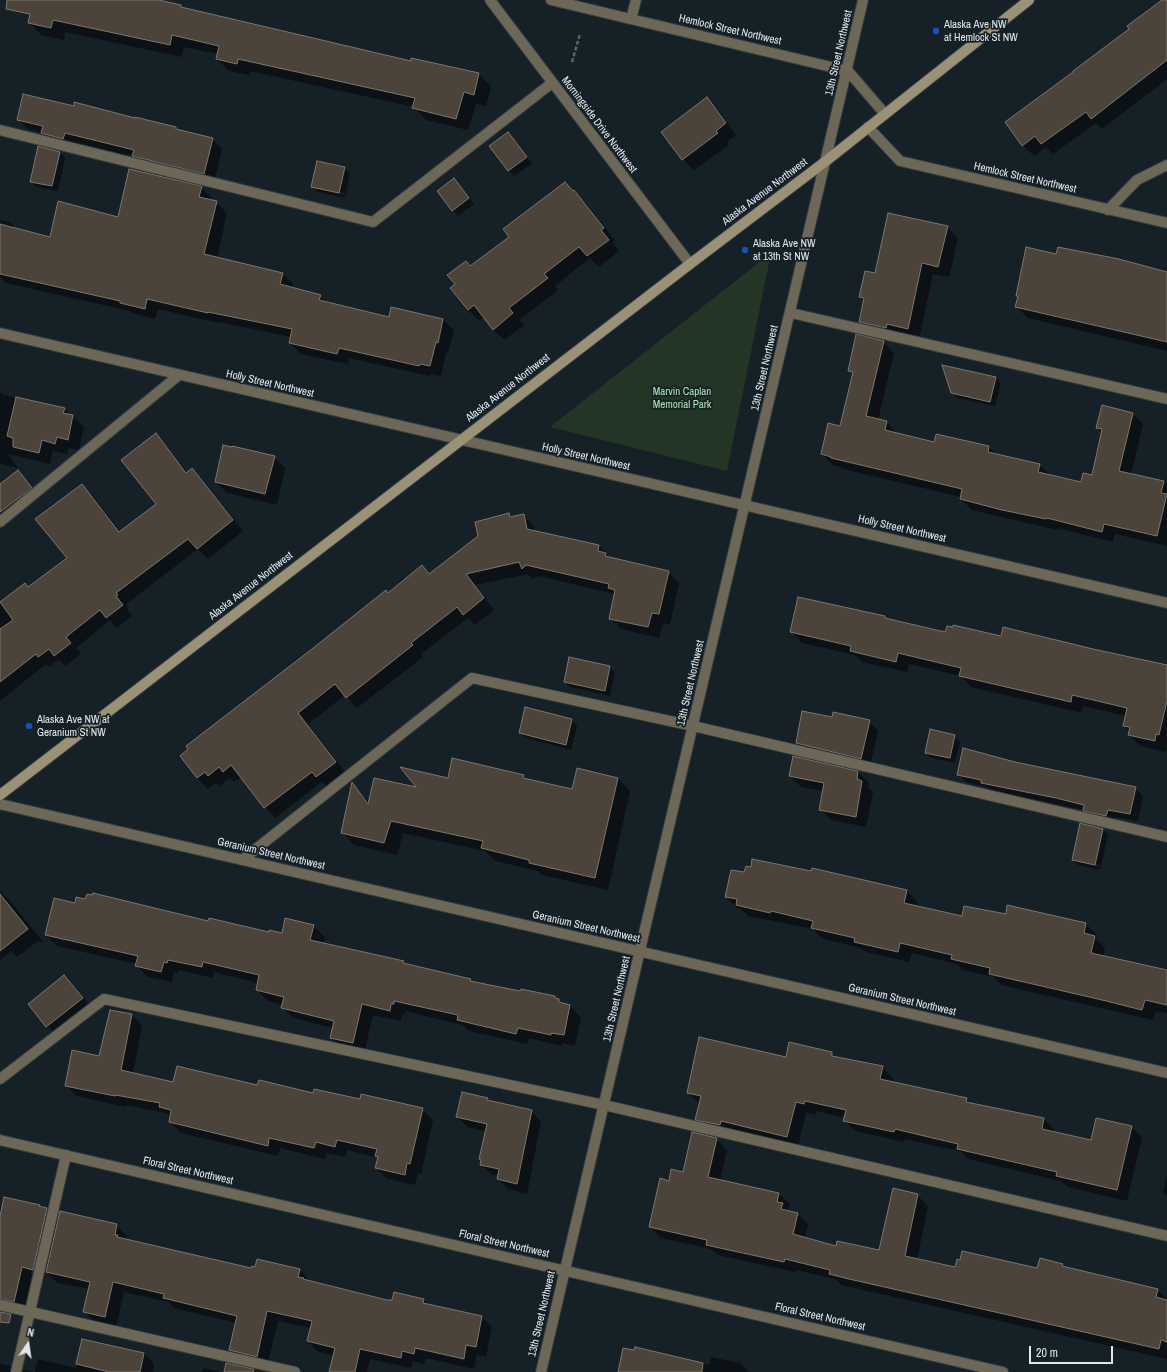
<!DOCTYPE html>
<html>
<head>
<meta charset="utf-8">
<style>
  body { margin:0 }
  #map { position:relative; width:1167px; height:1372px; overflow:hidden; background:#162027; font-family:"Archivo Narrow",sans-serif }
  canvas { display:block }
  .north { position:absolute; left:8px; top:1324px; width:40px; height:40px; -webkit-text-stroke:3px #162027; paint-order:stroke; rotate:13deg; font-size:11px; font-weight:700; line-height:16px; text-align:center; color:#e1e8ed }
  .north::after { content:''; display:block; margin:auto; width:14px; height:18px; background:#e1e8ed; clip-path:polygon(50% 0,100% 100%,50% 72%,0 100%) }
  .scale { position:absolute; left:1029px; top:1346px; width:84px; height:18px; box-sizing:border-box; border:2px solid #e1e8ed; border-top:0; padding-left:5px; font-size:12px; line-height:14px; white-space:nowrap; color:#e1e8ed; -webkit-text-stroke:3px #162027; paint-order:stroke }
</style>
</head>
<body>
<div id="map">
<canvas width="1167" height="1372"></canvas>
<div class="north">N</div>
<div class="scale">20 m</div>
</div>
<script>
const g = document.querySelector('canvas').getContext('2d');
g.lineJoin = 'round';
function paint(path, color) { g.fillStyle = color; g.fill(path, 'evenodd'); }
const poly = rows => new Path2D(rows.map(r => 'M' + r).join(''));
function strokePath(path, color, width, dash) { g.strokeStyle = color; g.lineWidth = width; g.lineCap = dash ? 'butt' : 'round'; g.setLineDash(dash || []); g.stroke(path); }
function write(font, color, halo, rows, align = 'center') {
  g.font = font + ' "Archivo Narrow",sans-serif'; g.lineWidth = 3.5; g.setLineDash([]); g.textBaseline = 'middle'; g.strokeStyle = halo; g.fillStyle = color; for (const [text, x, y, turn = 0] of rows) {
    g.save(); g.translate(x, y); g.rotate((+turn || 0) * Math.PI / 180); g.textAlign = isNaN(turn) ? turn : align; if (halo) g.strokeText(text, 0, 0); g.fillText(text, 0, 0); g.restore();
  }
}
paint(poly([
  [771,253,727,471,550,427]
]), '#233525');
paint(poly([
  [3,0,141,0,411,62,412,59,479,74,491,87,486,106,476,104,468,130,426,120,414,107,250,71,249,75,229,71,217,59,218,54,184,47,182,57,65,32,64,40,41,35,29,22,32,7],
  [1164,0,1167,0,1167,79,1102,129,1096,123,1053,154,1046,147,1034,156,1023,145,1006,122,1075,72,1130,29],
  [707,99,718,110,736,135,727,142,729,145,694,170,683,159,662,132],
  [74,107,176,128,179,131,212,139,222,149,214,183,144,166,135,157,75,143,73,148,52,143,42,133,28,129,18,119],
  [508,133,532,163,514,176,491,147],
  [39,147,60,152,65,158,58,191,36,187,31,182],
  [318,162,345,168,350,174,345,198,318,192,312,186],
  [317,187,345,193,344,195,317,189],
  [454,180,474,204,458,216,453,210],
  [565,183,585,202,615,240,612,242,619,251,599,267,590,258,555,286,558,290,519,320,524,325,504,340,493,329,484,317,479,321,468,310,452,288,471,267,511,237],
  [201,187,212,198,211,201,216,202,227,213,217,258,283,274,293,284,293,288,320,296,327,303,390,318,443,320,454,330,448,353,446,352,441,376,430,374,430,376,349,358,348,364,301,354,290,343,291,337,219,322,218,323,158,309,155,319,132,313,130,311,6,283,0,276,0,220,9,222,17,229,50,238,119,218],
  [947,227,958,238,949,277,933,274,919,339,871,333,860,321,864,301,860,297,876,275],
  [1057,255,1167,273,1167,351,1028,318,1017,307,1019,298,1017,296],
  [883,342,894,353,878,420,887,422,897,434,935,443,936,435,989,447,996,455,1039,464,1050,475,1082,483,1093,476,1102,433,1097,428,1132,413,1143,424,1131,475,1167,483,1167,546,1115,534,1113,542,1057,528,1057,530,972,510,961,499,961,497,843,469,841,467,833,465,822,454,841,427,853,374,849,370],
  [996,378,1001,383,995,406,957,398,952,392],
  [0,392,3,395,64,409,84,427,79,450,68,448,67,454,53,451,50,464,8,454,18,468,0,464],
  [156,435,166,445,188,473,192,470,202,480,243,531,208,559,198,549,126,604,128,606,126,607,132,616,117,628,110,620,76,648,81,654,65,666,59,659,49,667,46,664,0,701,0,603,25,584,29,588,68,559,82,485,92,495,121,532,157,504],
  [274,457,285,468,277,505,227,493,216,482],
  [18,472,36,493,14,510,0,493,0,486],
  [509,514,512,517,523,515,534,526,535,532,599,546,609,557,668,572,679,583,670,625,663,623,659,638,621,629,610,618,615,594,538,576,533,579,528,574,475,585,494,610,475,625,468,618,421,654,423,657,357,708,345,695,308,724,346,773,327,787,322,782,275,818,265,807,241,777,234,782,230,778,219,786,216,783,208,789,197,778,313,650,386,591,389,594,422,566,430,575],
  [885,617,887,620,946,633,1002,637,1167,666,1167,746,1166,752,1140,746,1129,735,1130,731,1124,726,1126,716,1083,706,1082,713,971,687,961,676,909,664,907,672,862,662,855,655,802,643,791,631],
  [570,658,610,667,615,673,610,696,570,687,565,682],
  [832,718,869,721,878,731,870,767,806,752,797,743],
  [572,720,577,726,571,750,526,738,520,733],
  [955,736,960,742,955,763,931,758,926,753],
  [794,757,858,772,869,783,868,787,873,792,866,827,831,820,820,809,824,791,801,787,790,776],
  [1014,763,1135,788,1143,796,1138,821,1115,817,1114,823,1092,818,1084,810,990,790,987,787,966,782,958,774],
  [523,776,527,780,572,790,618,778,630,791,608,890,542,875,538,871,495,861,485,851,403,833,397,855,354,845,342,832,352,784,370,803,449,779],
  [1081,825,1103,830,1108,835,1100,870,1078,865,1073,860],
  [1078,860,1100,865,1100,867,1078,862],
  [813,870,907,891,918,902,917,907,963,917,1006,915,1008,906,1086,924,1097,935,1096,939,1105,948,1103,957,1165,970,1167,967,1167,1013,1156,1011,1153,1020,1001,985,994,977,963,970,957,964,912,953,909,962,866,952,861,948,823,939,813,929,748,916,741,909,737,908,726,897,745,874,812,872],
  [0,891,11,902,44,943,38,941,17,957,11,951,0,960],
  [76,904,209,922,270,934,283,934,314,926,325,937,323,943,403,962,407,965,470,980,473,983,555,997,562,1004,570,1006,581,1017,575,1046,562,1043,562,1046,529,1038,527,1044,469,1031,463,1025,405,1011,405,1015,402,1014,401,1021,373,1015,364,1053,343,1049,332,1038,333,1028,294,1018,282,1007,283,1005,268,1001,257,990,258,983,214,972,213,978,179,970,178,973,174,972,172,982,148,977,137,966,137,964,57,946,46,935],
  [64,977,76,988,93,1010,58,1037,47,1026],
  [132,1015,142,1026,133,1074,174,1084,258,1086,422,1109,433,1120,421,1174,418,1173,415,1185,387,1179,376,1168,379,1158,347,1150,346,1157,326,1153,325,1159,280,1148,278,1156,181,1133,170,1122,171,1117,166,1113,126,1105,125,1107,77,1096,66,1086,100,1057],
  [832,1053,836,1058,882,1067,893,1078,892,1082,967,1099,971,1104,1044,1119,1054,1130,1054,1133,1092,1142,1131,1127,1142,1137,1127,1201,1068,1187,1061,1181,968,1159,962,1152,905,1139,904,1142,855,1131,844,1120,845,1118,816,1111,815,1115,806,1112,798,1147,707,1130,696,1119,700,1104,688,1093,787,1058],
  [487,1099,490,1102,531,1111,541,1121,527,1194,508,1189,498,1179,498,1176,491,1174,481,1164,486,1131,467,1127,457,1117],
  [716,1139,727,1150,720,1181,779,1194,790,1204,788,1210,790,1212,797,1214,808,1224,805,1238,836,1247,880,1252,917,1195,928,1206,917,1259,955,1268,1038,1269,1062,1265,1065,1268,1158,1290,1167,1299,1167,1359,841,1285,835,1279,796,1270,795,1272,718,1255,711,1249,661,1238,650,1227,670,1182,684,1173],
  [1167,1176,1167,1196,1163,1192],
  [5,1198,39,1206,47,1209,59,1221,116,1225,127,1236,126,1240,252,1269,300,1270,310,1281,387,1301,424,1300,429,1305,481,1316,492,1327,486,1357,477,1355,474,1369,426,1358,424,1364,413,1361,411,1368,370,1359,367,1372,332,1372,334,1355,318,1352,308,1341,311,1328,278,1321,267,1367,241,1361,230,1350,237,1323,174,1308,168,1302,124,1292,116,1327,95,1322,84,1311,90,1289,57,1283,46,1271,44,1280,33,1278,25,1311,0,1305,0,1209,3,1209],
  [45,1214,47,1214,33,1275,31,1274],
  [83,1340,144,1353,154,1364,153,1372,35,1372,38,1359,76,1368],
  [636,1348,709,1365,711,1357,740,1363,749,1372,619,1372,635,1352],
  [0,1364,10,1366,16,1372,0,1372],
  [203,1368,221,1372,202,1372],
  [24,1370,34,1372,23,1372]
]), '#0007');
const building = poly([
  [7,0,159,0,181,5,181,7,228,18,411,61,411,58,479,73,474,95,464,92,456,119,412,108,415,98,238,59,237,64,216,59,219,46,172,35,170,45,53,20,51,28,28,23,30,14,6,9,7,0],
  [1162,0,1167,0,1167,60,1091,119,1086,112,1041,144,1035,136,1022,146,1005,122,1073,72,1073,71,1129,29,1127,26,1162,0],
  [23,94,74,106,74,102,135,118,135,117,176,127,176,129,213,138,204,174,132,156,134,150,65,133,63,139,41,133,43,126,17,120,23,94],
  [707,97,726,123,716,131,718,133,682,160,661,132,707,97],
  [508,132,527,157,508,171,489,146,508,132],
  [38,146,60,152,52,186,30,182,38,146],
  [317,161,345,167,339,193,311,187,317,161],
  [129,169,202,186,199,197,217,201,204,254,283,273,280,284,321,295,319,300,389,317,391,307,443,319,438,343,436,342,430,366,420,364,419,366,339,348,337,354,289,343,292,329,208,312,208,313,147,299,145,309,120,303,120,301,0,274,0,224,50,237,58,201,118,217,129,169],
  [454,178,469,198,452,211,437,191,454,178],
  [565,182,573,191,574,190,604,228,601,230,609,240,587,256,579,247,544,274,548,278,509,308,513,313,493,330,474,305,468,310,450,288,455,284,447,275,466,261,470,266,509,237,503,229,565,182],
  [888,213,948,226,938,267,922,263,908,329,887,324,886,328,859,322,864,298,859,297,865,271,875,273,888,213],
  [1026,247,1056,254,1058,247,1119,259,1167,272,1167,342,1015,307,1018,296,1016,296,1026,247],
  [856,334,884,341,866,416,887,421,885,430,934,442,936,434,989,446,988,452,1040,464,1038,472,1081,482,1083,473,1092,475,1102,429,1096,428,1102,405,1133,413,1119,471,1164,481,1161,493,1167,494,1157,536,1104,524,1102,532,1047,518,1046,519,1002,510,960,499,962,489,831,458,831,457,821,454,828,423,840,426,853,372,848,371,856,334],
  [942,365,996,377,990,402,951,393,942,365],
  [16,397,65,408,63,413,73,415,68,440,57,437,55,444,42,440,39,453,13,447,13,438,7,436,16,397],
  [156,433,186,473,192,468,233,520,197,549,188,539,116,593,118,595,116,596,123,605,106,618,100,610,66,637,71,643,54,656,49,649,38,657,36,654,0,682,0,629,13,620,0,602,25,583,28,587,67,558,35,519,82,484,119,532,156,504,121,460,156,433],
  [223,445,232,447,232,446,275,456,265,494,215,482,223,445],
  [18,470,32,488,0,512,0,484,18,470],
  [509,513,510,517,524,514,527,529,599,545,598,551,606,553,605,556,669,571,659,614,652,613,648,627,609,619,615,590,608,588,609,584,526,565,522,569,519,562,466,574,484,598,463,615,457,607,411,643,413,645,346,698,335,684,298,713,336,762,316,777,312,772,264,808,231,765,223,772,219,767,208,776,205,772,197,778,180,756,188,749,186,746,312,649,386,590,388,593,422,565,429,574,478,536,475,522,509,513],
  [798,597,885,616,885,618,945,632,947,626,953,627,953,625,1001,636,1003,627,1093,649,1167,665,1167,701,1159,735,1156,734,1155,741,1128,735,1130,727,1123,726,1127,708,1072,695,1071,702,959,676,961,668,898,653,896,662,850,651,851,646,790,632,798,597],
  [569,657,610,666,605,691,564,682,569,657],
  [525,707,572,719,566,745,519,733,525,707],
  [802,711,832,717,833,712,870,720,861,759,796,743,802,711],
  [930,729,955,735,950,758,925,753,930,729],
  [963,748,1015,762,1136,787,1130,814,1108,810,1106,816,1083,811,1084,805,1056,798,981,783,981,780,957,775,963,748],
  [793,756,858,771,857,779,862,781,856,817,819,810,824,783,789,776,793,756],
  [452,758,524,775,523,778,572,789,577,768,618,778,595,878,529,863,529,860,481,848,483,841,391,821,384,843,341,833,352,782,368,804,374,778,416,787,400,767,448,778,452,758],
  [1080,823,1103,829,1095,865,1072,860,1080,823],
  [752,859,811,871,812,868,907,890,904,903,962,916,964,906,1006,914,1007,905,1086,923,1084,933,1095,936,1091,953,1167,970,1167,1005,1145,1000,1142,1010,1098,999,989,974,990,968,951,959,952,955,900,943,898,952,854,942,855,938,811,928,813,921,771,911,770,913,736,905,737,899,725,897,731,870,744,872,746,866,751,867,752,859],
  [93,893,208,921,209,918,269,932,269,930,282,933,285,918,314,925,310,940,404,961,403,963,471,979,470,981,520,991,521,989,555,996,555,998,559,999,559,1002,570,1005,564,1035,551,1033,551,1035,518,1028,516,1034,457,1020,458,1015,394,1001,394,1004,391,1004,390,1011,362,1004,353,1043,330,1038,334,1021,281,1008,284,997,256,990,259,975,203,962,202,967,168,960,167,963,164,962,161,972,135,966,138,956,45,935,54,898,75,903,76,897,85,899,87,894,93,895,93,893],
  [0,894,28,929,0,951,0,894],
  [64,975,83,998,46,1027,28,1004,64,975],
  [110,1010,132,1014,121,1070,173,1082,177,1066,257,1085,259,1080,313,1093,314,1089,360,1099,361,1094,423,1108,410,1164,407,1163,405,1175,375,1168,378,1157,375,1156,377,1149,337,1140,335,1147,316,1142,314,1148,269,1138,268,1146,169,1122,171,1110,159,1107,160,1103,115,1095,115,1096,65,1086,72,1050,99,1056,110,1010],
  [699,1037,786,1057,789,1042,832,1052,832,1056,883,1066,880,1079,967,1098,966,1102,1044,1118,1042,1129,1091,1140,1096,1118,1132,1126,1117,1190,1056,1176,1057,1172,957,1149,958,1144,895,1129,894,1132,843,1121,846,1110,805,1101,804,1104,796,1102,787,1137,721,1121,720,1125,695,1120,701,1096,687,1093,699,1037],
  [462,1092,488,1098,487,1100,532,1110,517,1184,497,1179,499,1169,480,1165,481,1160,479,1159,487,1124,456,1117,462,1092],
  [692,1132,717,1138,708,1177,779,1193,777,1202,783,1203,781,1209,798,1213,793,1234,836,1246,837,1241,879,1250,893,1188,918,1194,905,1256,955,1267,957,1259,960,1260,962,1251,1037,1268,1040,1258,1063,1264,1062,1266,1158,1289,1156,1297,1167,1300,1167,1342,1161,1340,1159,1349,849,1279,829,1274,830,1270,785,1259,784,1262,706,1245,707,1240,649,1227,660,1178,669,1181,671,1169,683,1172,692,1132],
  [4,1197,40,1205,39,1206,47,1208,33,1270,22,1267,14,1302,0,1299,0,1216,4,1197],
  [60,1211,117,1224,115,1235,118,1235,117,1237,251,1268,252,1266,255,1267,257,1259,300,1269,298,1277,304,1278,303,1279,387,1300,392,1300,394,1292,424,1299,423,1303,482,1316,476,1347,466,1345,464,1359,415,1348,414,1354,402,1351,401,1358,360,1349,355,1372,329,1372,335,1348,307,1341,312,1321,267,1311,257,1357,229,1350,237,1316,163,1298,164,1294,113,1282,105,1317,83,1312,90,1282,46,1272,60,1211],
  [0,1312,11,1314,9,1323,0,1322,0,1312],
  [82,1339,144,1353,140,1372,109,1372,76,1364,82,1339],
  [635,1347,703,1363,702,1372,618,1372,623,1348,634,1350,635,1347],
  [226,1363,254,1369,253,1372,224,1372,226,1363]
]);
paint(building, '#4c443a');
strokePath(building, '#7e766a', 1);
const lane = poly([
  [631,19,636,0],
  [0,130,373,222,552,83],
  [1108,210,1137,180,1167,165],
  [791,313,1167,399],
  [0,522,179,375],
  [242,860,472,678,693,726,1167,837],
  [0,1079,104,999,604,1105,1167,1236],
  [0,1305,295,1372],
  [16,1372,66,1155]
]);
const street = poly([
  [490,0,690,264],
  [551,0,848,71,885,114],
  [868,127,900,161,1167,223],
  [0,333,1167,603],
  [0,804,1167,1073],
  [0,1140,1003,1372],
  [541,1372,863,0]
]);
const secondary = poly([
  [0,795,690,264,826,161,1029,0]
]);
strokePath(lane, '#323c43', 12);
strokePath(street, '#323c43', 12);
strokePath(secondary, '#323c43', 12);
strokePath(poly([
  [572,62,580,34]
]), '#5c656b', 2.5, [4, 2]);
strokePath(lane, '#6d6757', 10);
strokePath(street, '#6d6757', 10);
strokePath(secondary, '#9a9176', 10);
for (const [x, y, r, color] of [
  [936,31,4,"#1a4fb4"],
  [745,250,4,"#1a4fb4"],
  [29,726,4,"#1a4fb4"]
]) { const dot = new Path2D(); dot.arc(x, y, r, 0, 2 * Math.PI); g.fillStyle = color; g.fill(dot); strokePath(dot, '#162027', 1.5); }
write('11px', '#e1e8ed', '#162027', [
  ["Alaska Ave NW",944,25],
  ["at Hemlock St NW",944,38],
  ["Alaska Ave NW",753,244],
  ["at 13th St NW",753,257],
  ["Alaska Ave NW at",37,720],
  ["Geranium St NW",37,733]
], 'left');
write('11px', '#e1e8ed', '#162027', [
  ["Hemlock Street Northwest",730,30,13],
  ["13th Street Northwest",839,53,-77],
  ["Morningside Drive Northwest",599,125,53],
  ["Hemlock Street Northwest",1025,178,13],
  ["Alaska Avenue Northwest",765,192,-37],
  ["13th Street Northwest",765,368,-77],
  ["Holly Street Northwest",270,384,13],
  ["Alaska Avenue Northwest",508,388,-38],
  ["Holly Street Northwest",586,457,13],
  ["Holly Street Northwest",902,529,13],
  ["Alaska Avenue Northwest",251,586,-38],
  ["13th Street Northwest",691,683,-77],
  ["Geranium Street Northwest",271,854,13],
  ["Geranium Street Northwest",586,927,13],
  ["13th Street Northwest",617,999,-77],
  ["Geranium Street Northwest",902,1000,13],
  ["Floral Street Northwest",188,1171,13],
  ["Floral Street Northwest",504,1244,13],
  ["13th Street Northwest",542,1314,-77],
  ["Floral Street Northwest",820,1317,13]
]);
write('11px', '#ace3b1', '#162027', [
  ["Marvin Caplan",682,392],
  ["Memorial Park",682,405]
]);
</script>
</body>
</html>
